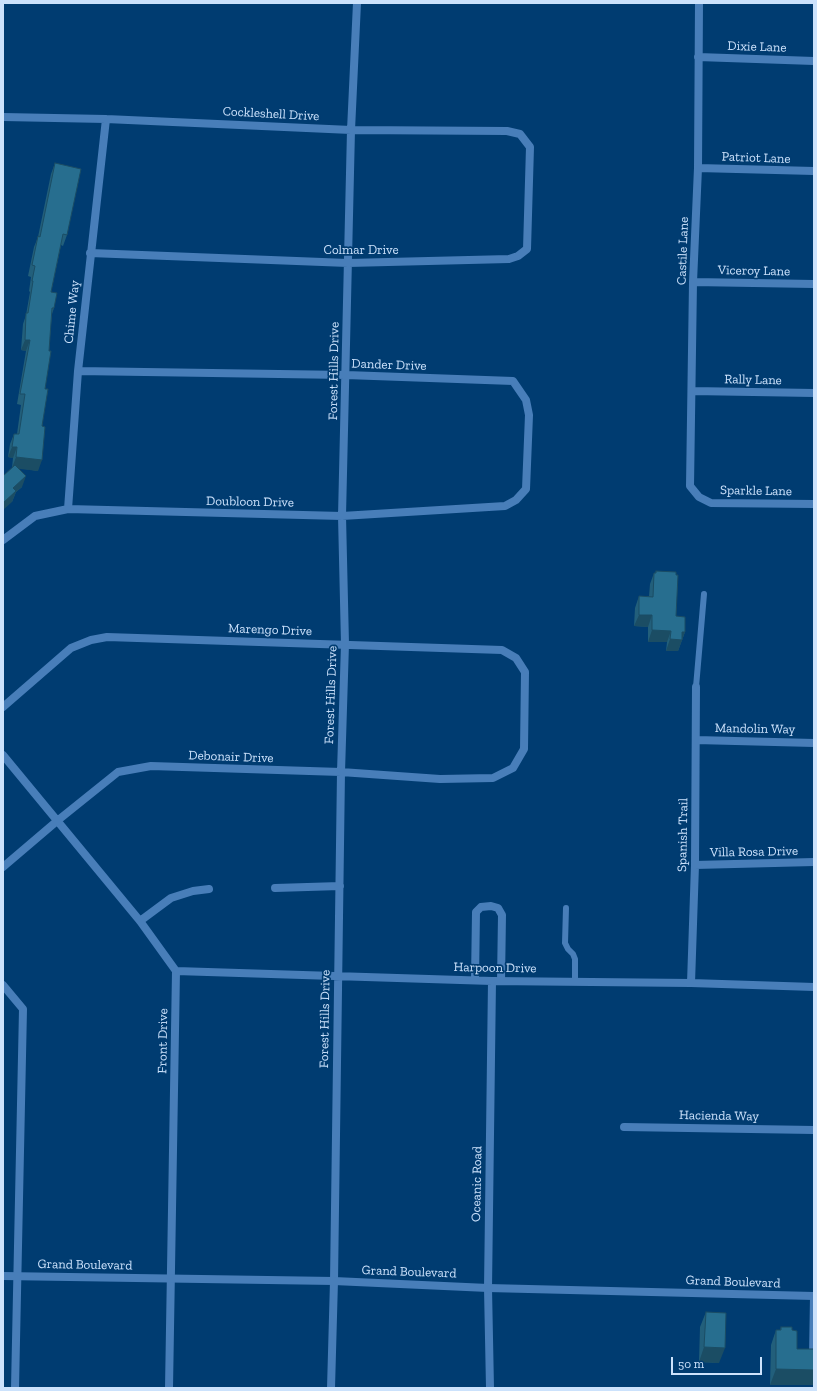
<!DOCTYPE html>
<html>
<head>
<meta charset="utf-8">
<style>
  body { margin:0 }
  #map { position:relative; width:817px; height:1391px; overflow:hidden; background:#003c71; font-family:"Zilla Slab",serif }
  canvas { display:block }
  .frame { position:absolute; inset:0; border:4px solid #cce2fc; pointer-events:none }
  .scale { position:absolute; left:671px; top:1357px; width:91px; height:18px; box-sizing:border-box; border:2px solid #cce2fc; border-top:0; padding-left:5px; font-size:12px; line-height:14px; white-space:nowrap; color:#cce2fc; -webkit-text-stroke:3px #003c71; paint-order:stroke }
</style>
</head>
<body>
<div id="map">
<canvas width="817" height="1391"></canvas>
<div class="frame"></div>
<div class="scale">50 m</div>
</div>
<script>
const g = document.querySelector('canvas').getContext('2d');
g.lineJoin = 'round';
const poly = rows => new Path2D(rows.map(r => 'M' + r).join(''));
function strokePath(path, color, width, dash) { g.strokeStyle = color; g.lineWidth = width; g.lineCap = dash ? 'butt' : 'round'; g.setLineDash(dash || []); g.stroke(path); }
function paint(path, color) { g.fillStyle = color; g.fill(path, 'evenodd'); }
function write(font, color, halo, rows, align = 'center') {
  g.font = font + ' "Zilla Slab",serif'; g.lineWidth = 3.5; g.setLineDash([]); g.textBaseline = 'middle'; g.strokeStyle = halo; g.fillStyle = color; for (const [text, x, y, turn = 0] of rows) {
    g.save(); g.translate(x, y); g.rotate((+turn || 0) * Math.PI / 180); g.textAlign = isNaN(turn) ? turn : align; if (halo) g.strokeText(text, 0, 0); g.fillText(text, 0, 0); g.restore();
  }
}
strokePath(poly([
  [696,687,704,594],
  [566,908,565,943,568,949,573,954,575,959,575,982],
  [812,1357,813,1296]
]), '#487eb9', 6);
strokePath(poly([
  [699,3,698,168,693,282,690,486,699,497,711,503,814,504],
  [698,57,814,61],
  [3,117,106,119,351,130,507,131,520,134,530,147,527,249,518,256,509,259,348,263,90,253],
  [698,168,814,171],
  [693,282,814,284],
  [692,391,814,393],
  [68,509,78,371,106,119],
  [3,540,35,516,68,509,342,516,505,506,516,500,526,489,529,415,526,400,513,381,346,375,78,371],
  [3,707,71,648,91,640,107,637,502,650,516,658,525,672,524,749,513,768,493,778,440,779,341,772,151,766,118,772,57,821,3,867],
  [696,740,814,743],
  [3,755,140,921,176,971,169,1388],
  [695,865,814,862],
  [275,888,340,886],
  [140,921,171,898,193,891,209,889],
  [176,971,492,981,691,983,814,987],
  [475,980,476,912,481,907,491,906,498,908,502,915,501,981],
  [691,983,695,865,696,687],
  [3,985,23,1009,15,1388],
  [624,1127,814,1130],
  [331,1388,334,1281,341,772,345,644,342,516,351,130,357,3],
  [490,1388,488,1288,492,981]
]), '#487eb9', 8);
strokePath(poly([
  [3,1276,334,1281,488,1288,814,1296]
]), '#487eb9', 8);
paint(poly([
  [55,163,67,235,63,246,61,245,51,292,54,308,52,314,45,389,42,426,38,471,18,468,22,487,16,492,12,502,12,468,13,458,8,457,10,444,14,434,17,434,21,405,17,404,26,351,21,350,23,324,26,315,30,292,29,291,31,277,28,276,34,247,38,237,51,174],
  [656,571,676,616,685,632,678,651,666,651,667,642,648,642,648,627,634,626,635,608,639,596,649,596,650,584,654,573,655,573],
  [706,1312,719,1363,699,1362,700,1327],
  [781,1327,792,1330,797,1349,814,1349,814,1385,770,1385,771,1345,776,1330,780,1330]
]), '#225f7b');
paint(poly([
  [25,340,30,340,26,351,21,350],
  [12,447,17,447,13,458,8,457],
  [16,457,42,460,38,471,12,468],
  [26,476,22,487,16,492,12,502,3,510,3,503,13,488],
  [639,615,652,615,648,627,634,626],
  [652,630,671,631,667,642,648,642],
  [682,632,685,632,678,651,666,651,670,639],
  [704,1347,725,1348,719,1363,699,1362],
  [776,1369,814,1370,814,1385,770,1385]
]), '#1b4d64');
const building = poly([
  [55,163,81,169,67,235,63,234,51,292,57,293,54,308,52,308,49,351,51,351,45,389,48,389,42,426,45,427,42,460,16,457,17,447,12,447,14,434,19,434,25,394,20,394,30,340,25,340,26,313,28,313,33,281,32,281,35,266,32,265,38,236,40,237,55,163],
  [15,465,26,476,13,488,16,491,3,503,3,476,15,465],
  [656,571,676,572,676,575,678,575,676,616,685,617,685,632,682,632,682,640,670,639,671,631,652,630,652,615,639,615,639,596,653,597,654,573,656,573,656,571],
  [706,1312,726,1313,725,1348,704,1347,706,1312],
  [781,1327,792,1327,792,1330,797,1331,797,1349,814,1349,814,1370,776,1369,776,1330,781,1330,781,1327]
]);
paint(building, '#276e8f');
strokePath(building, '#1b4d64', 1);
write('13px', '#cce2fc', '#003c71', [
  ["Dixie Lane",757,47,2],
  ["Cockleshell Drive",271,114,3],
  ["Patriot Lane",756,158,2],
  ["Colmar Drive",361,250],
  ["Castile Lane",683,251,-88],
  ["Viceroy Lane",754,271,1],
  ["Chime Way",72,312,-84],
  ["Dander Drive",389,365,2],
  ["Forest Hills Drive",334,371,-89],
  ["Rally Lane",753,380,1],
  ["Sparkle Lane",756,491,1],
  ["Doubloon Drive",250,502,1],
  ["Marengo Drive",270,630,2],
  ["Forest Hills Drive",331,695,-88],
  ["Mandolin Way",755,729,1],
  ["Debonair Drive",231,757,2],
  ["Spanish Trail",683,835,-89],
  ["Villa Rosa Drive",754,852,-1],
  ["Harpoon Drive",495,968,1],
  ["Forest Hills Drive",325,1019,-89],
  ["Front Drive",163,1041,-89],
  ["Hacienda Way",719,1116,1],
  ["Oceanic Road",477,1184,-89],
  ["Grand Boulevard",85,1265,1],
  ["Grand Boulevard",409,1272,2],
  ["Grand Boulevard",733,1282,2]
]);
</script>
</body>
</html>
